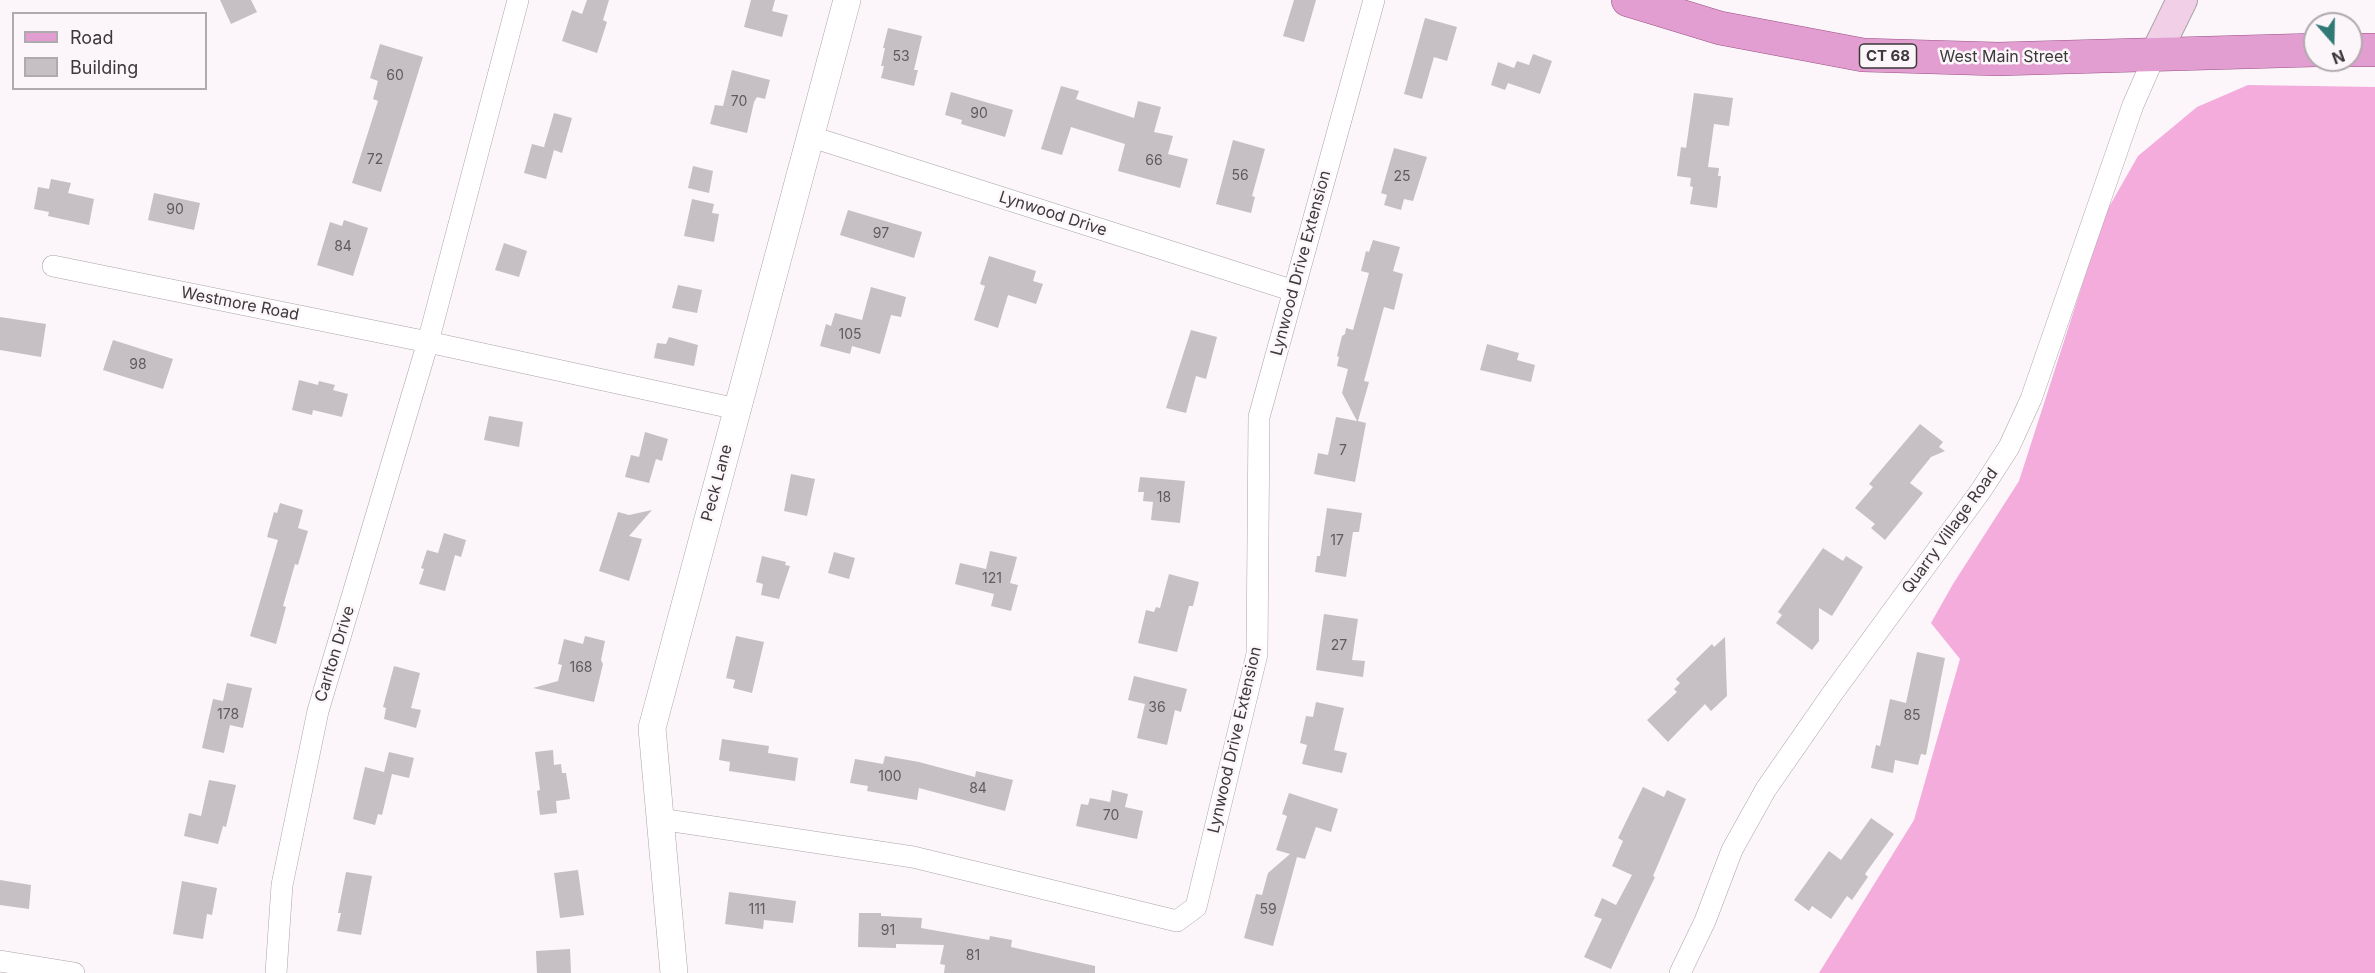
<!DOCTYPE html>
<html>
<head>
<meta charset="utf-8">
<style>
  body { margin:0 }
  #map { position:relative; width:2375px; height:973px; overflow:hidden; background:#fcf5f9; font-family:Inter,sans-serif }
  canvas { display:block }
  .legend { position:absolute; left:12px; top:12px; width:195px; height:78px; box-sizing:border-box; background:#fcf5f9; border:2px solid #afaaad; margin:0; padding:8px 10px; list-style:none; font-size:18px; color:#3b393a }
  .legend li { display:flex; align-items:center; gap:12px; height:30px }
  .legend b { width:30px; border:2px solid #afaaad }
  .north { position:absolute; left:2303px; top:12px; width:60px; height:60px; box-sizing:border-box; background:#fcf5f9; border:2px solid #afaaad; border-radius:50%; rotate:160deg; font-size:16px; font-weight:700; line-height:24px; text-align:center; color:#3b393a }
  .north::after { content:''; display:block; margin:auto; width:21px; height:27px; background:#307975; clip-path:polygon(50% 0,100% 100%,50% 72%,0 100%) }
</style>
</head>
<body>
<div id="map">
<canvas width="2375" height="973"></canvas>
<ul class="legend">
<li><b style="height:8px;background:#e29ed0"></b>Road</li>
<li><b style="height:16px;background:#c6c0c4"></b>Building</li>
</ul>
<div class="north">N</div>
</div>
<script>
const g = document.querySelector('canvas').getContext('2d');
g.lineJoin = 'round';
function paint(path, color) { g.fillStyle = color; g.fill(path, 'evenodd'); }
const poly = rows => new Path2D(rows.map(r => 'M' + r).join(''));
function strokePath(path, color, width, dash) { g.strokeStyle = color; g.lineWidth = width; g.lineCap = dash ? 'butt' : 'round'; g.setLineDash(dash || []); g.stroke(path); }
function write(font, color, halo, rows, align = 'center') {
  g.font = font + ' Inter,sans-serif'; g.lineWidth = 5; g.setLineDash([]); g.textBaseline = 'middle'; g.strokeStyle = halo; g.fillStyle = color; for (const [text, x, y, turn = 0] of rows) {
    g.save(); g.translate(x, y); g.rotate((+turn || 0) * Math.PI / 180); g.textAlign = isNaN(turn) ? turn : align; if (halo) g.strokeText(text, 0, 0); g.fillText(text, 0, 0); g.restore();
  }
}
paint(poly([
  [2248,85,2375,87,2375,973,1819,973,1914,820,1960,659,1931,623,1953,584,2019,481,2105,214,2138,156,2197,107]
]), '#f4acdd');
paint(poly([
  [220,0,251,0,257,12,231,24],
  [587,0,609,0,603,20,607,22,597,53,562,41,572,10,582,14],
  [751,0,775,0,772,11,788,15,782,37,744,27],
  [1294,0,1316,0,1304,42,1283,36],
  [1425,18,1457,27,1447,61,1434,57,1422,99,1404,94],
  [888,28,922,36,914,70,918,70,914,86,881,78,884,66,881,66,885,48,883,48],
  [380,44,423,57,381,192,352,183,378,101,373,99,378,81,370,78],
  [1533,54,1552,61,1540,94,1508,83,1505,90,1491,85,1498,62,1514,68,1517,61,1529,65],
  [732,70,770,80,765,99,757,97,754,102,747,133,710,124,715,105,723,106],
  [1061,86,1079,91,1076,99,1134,118,1138,101,1161,107,1154,132,1173,136,1168,154,1188,159,1180,188,1118,171,1125,144,1071,127,1062,155,1041,149],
  [951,92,1013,110,1005,137,961,124,962,120,945,115],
  [1694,93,1733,98,1729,126,1714,124,1708,167,1719,168,1718,176,1721,176,1717,208,1690,204,1693,187,1690,186,1691,178,1677,176,1681,147,1686,148],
  [554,113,572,118,562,153,554,150,546,179,524,173,532,144,547,148,544,147],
  [1233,140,1265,149,1252,196,1255,197,1251,213,1216,204],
  [1394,148,1427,157,1413,201,1404,199,1401,210,1384,205,1387,195,1381,193],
  [693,166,713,171,709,193,688,188],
  [51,179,71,183,68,193,94,199,89,225,48,216,49,212,34,209,38,187,49,189],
  [154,193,200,203,194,230,148,220],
  [692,199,714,204,712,213,719,214,714,242,684,236],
  [848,210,922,232,914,258,840,235],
  [344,220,368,228,353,276,317,265,330,222,342,226],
  [1373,240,1400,247,1393,271,1403,274,1394,310,1384,307,1364,381,1369,382,1358,421,1366,423,1355,482,1314,474,1318,453,1328,455,1336,417,1357,421,1342,393,1348,369,1337,366,1339,357,1337,356,1342,336,1345,334,1346,328,1353,330,1369,273,1361,271,1366,251,1369,252],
  [504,243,527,251,519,277,495,270],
  [989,256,1036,271,1033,281,1043,284,1036,304,1008,295,998,328,974,320,985,286,980,284],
  [678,285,702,290,697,313,672,308],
  [871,287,906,297,901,317,891,315,880,354,852,346,850,354,820,346,826,324,831,326,835,313,862,320],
  [0,317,46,324,41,357,0,350],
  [1191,330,1217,337,1206,379,1196,376,1186,413,1166,408],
  [669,337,698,345,694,366,654,358,657,343,666,344],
  [113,340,173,359,163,389,103,370],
  [1487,344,1519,353,1517,360,1535,365,1531,382,1480,370],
  [299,380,318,385,319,381,335,385,333,390,348,394,342,417,313,410,312,415,292,410],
  [489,416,523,422,519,447,484,440],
  [1920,424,1943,442,1939,447,1945,451,1931,457,1910,483,1923,493,1885,540,1871,528,1875,524,1855,508,1873,487,1869,484],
  [645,432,668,439,662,461,656,459,649,483,625,477,631,455,639,457],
  [791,474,815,479,807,516,784,511],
  [1140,477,1185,481,1180,523,1151,520,1153,502,1143,501,1144,492,1138,492],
  [280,503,303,510,298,528,308,531,298,565,295,564,283,606,286,607,276,644,250,636,278,540,267,537,274,512,277,513],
  [1327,508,1362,513,1359,532,1353,532,1346,577,1315,572,1317,556,1320,556],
  [652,510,629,536,642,539,629,581,599,571,618,512,629,515],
  [444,533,466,540,461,557,455,555,445,591,419,584,424,569,421,568,427,550,438,553],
  [1823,548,1843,561,1846,556,1863,567,1832,616,1819,608,1819,641,1812,650,1776,623,1782,615,1778,612],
  [990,551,1017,557,1010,583,1018,585,1011,611,991,606,994,594,955,584,960,563,986,569],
  [834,552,855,558,849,579,828,573],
  [762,556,786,562,785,565,790,566,779,599,761,595,763,584,756,582],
  [1169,574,1199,582,1193,606,1189,606,1177,652,1138,643,1146,610,1154,612,1156,607,1160,608],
  [1324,614,1358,619,1352,660,1365,661,1363,677,1316,670],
  [585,636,605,641,601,660,603,664,594,702,533,688,558,681,562,665,558,664,564,639,583,644],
  [736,636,764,642,752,693,733,688,735,680,726,678],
  [1725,637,1727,696,1711,711,1705,704,1668,742,1647,720,1677,692,1674,689,1680,683,1676,679,1712,644,1714,647],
  [1917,652,1945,658,1926,755,1921,754,1918,765,1895,760,1893,773,1871,768,1876,745,1880,746,1890,699,1906,703],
  [394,666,420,673,411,708,421,710,416,728,384,719,386,708,383,707],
  [1134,676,1187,689,1181,712,1175,710,1167,745,1137,738,1145,704,1128,700],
  [227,683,252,688,243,728,230,725,224,753,202,748,213,699,223,701],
  [1316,702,1344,708,1334,750,1347,753,1342,773,1302,764,1307,745,1300,743,1306,716,1313,717],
  [722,739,769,746,768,753,798,758,795,781,729,771,730,762,719,760],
  [553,750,554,765,561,764,562,773,566,773,570,799,556,801,557,813,540,815,537,791,540,790,535,752],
  [389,752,414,758,409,778,392,774,382,815,378,814,375,825,353,819,365,767,384,772],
  [885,756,919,762,975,777,976,771,1013,780,1005,811,919,788,917,800,867,791,868,786,850,783,855,759,883,764],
  [209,780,236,785,226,827,223,826,218,844,184,836,189,813,201,816],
  [1643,787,1664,797,1667,790,1686,799,1653,876,1655,877,1611,969,1584,957,1602,919,1594,916,1602,898,1616,905,1632,875,1612,866,1623,841,1618,838],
  [1112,790,1128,794,1125,807,1143,811,1137,839,1076,826,1081,804,1088,805,1090,798,1110,802],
  [1289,793,1338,809,1331,832,1316,827,1305,859,1297,857,1273,946,1244,938,1256,894,1262,895,1268,873,1290,854,1276,850,1287,816,1282,814],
  [1871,818,1894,834,1865,874,1868,877,1852,900,1847,896,1831,919,1812,906,1809,911,1794,900,1829,851,1841,860],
  [578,870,584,915,560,918,554,873],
  [346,872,372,876,361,935,337,931,341,913,338,913],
  [0,880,31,885,29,909,0,905],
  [182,881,217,888,212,915,207,914,203,939,173,934],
  [729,892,796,901,793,923,764,920,763,929,725,924],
  [859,913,881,913,881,916,922,918,921,928,989,940,990,936,1012,940,1011,947,1095,966,1095,973,944,973,945,965,940,964,944,945,896,944,896,948,858,947],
  [570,949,571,973,537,973,536,951]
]), '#c6c0c4');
const minor = poly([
  [812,137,1294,291],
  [53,266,428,342,737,409],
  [660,819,913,857,1177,921,1196,907,1257,654,1259,417,1374,0],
  [0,961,74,973],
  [276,973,282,885,318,711,428,342,518,0],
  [1680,973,1705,921,1732,850,1766,789,1832,694,1982,489,2009,447,2031,399,2133,105,2155,55]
]);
const tertiary = poly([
  [674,973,652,728,847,0]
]);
const secondary = poly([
  [2155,55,2182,0]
]);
const primary = poly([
  [1628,0,1720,28,1863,55,1998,59,2315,50],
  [2351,50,2375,50]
]);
strokePath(minor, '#aaa4a8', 22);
strokePath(tertiary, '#aaa4a8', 28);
strokePath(secondary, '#aaa4a8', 32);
strokePath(primary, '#9b5187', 34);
strokePath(minor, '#fff', 21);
strokePath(tertiary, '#fff', 27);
strokePath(secondary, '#f0cfe7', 30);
strokePath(primary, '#e29ed0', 33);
write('14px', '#5e5b5c', null, [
  ["53",901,57],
  ["60",395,76],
  ["70",739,102],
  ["90",979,114],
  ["72",375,160],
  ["66",1154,161],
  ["56",1240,176],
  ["25",1402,177],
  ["90",175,210],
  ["97",881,234],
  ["84",343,247],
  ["105",850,335],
  ["98",138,365],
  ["7",1343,451],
  ["18",1164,498],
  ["17",1337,541],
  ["121",992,579],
  ["27",1339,646],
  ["168",581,668],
  ["36",1157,708],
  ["178",228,715],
  ["85",1912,716],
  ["100",890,777],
  ["84",978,789],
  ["70",1111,816],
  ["111",757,910],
  ["59",1268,910],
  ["91",888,931],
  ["81",973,956]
]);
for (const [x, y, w] of [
  [1888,56,57]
]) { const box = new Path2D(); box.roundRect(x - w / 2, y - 12, w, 24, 4.5); g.fillStyle = '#fcf5f9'; g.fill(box); strokePath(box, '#3b393a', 1.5); }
write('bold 15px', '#3b393a', null, [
  ["CT 68",1888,56]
]);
write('16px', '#3b393a', '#fcf5f9', [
  ["West Main Street",2004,57],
  ["Lynwood Drive",1053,214,18],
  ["Lynwood Drive Extension",1301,263,-75],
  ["Westmore Road",240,304,11],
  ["Peck Lane",717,483,-75],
  ["Quarry Village Road",1950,531,-54],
  ["Carlton Drive",335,654,-73],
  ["Lynwood Drive Extension",1235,740,-77]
]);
</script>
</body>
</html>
